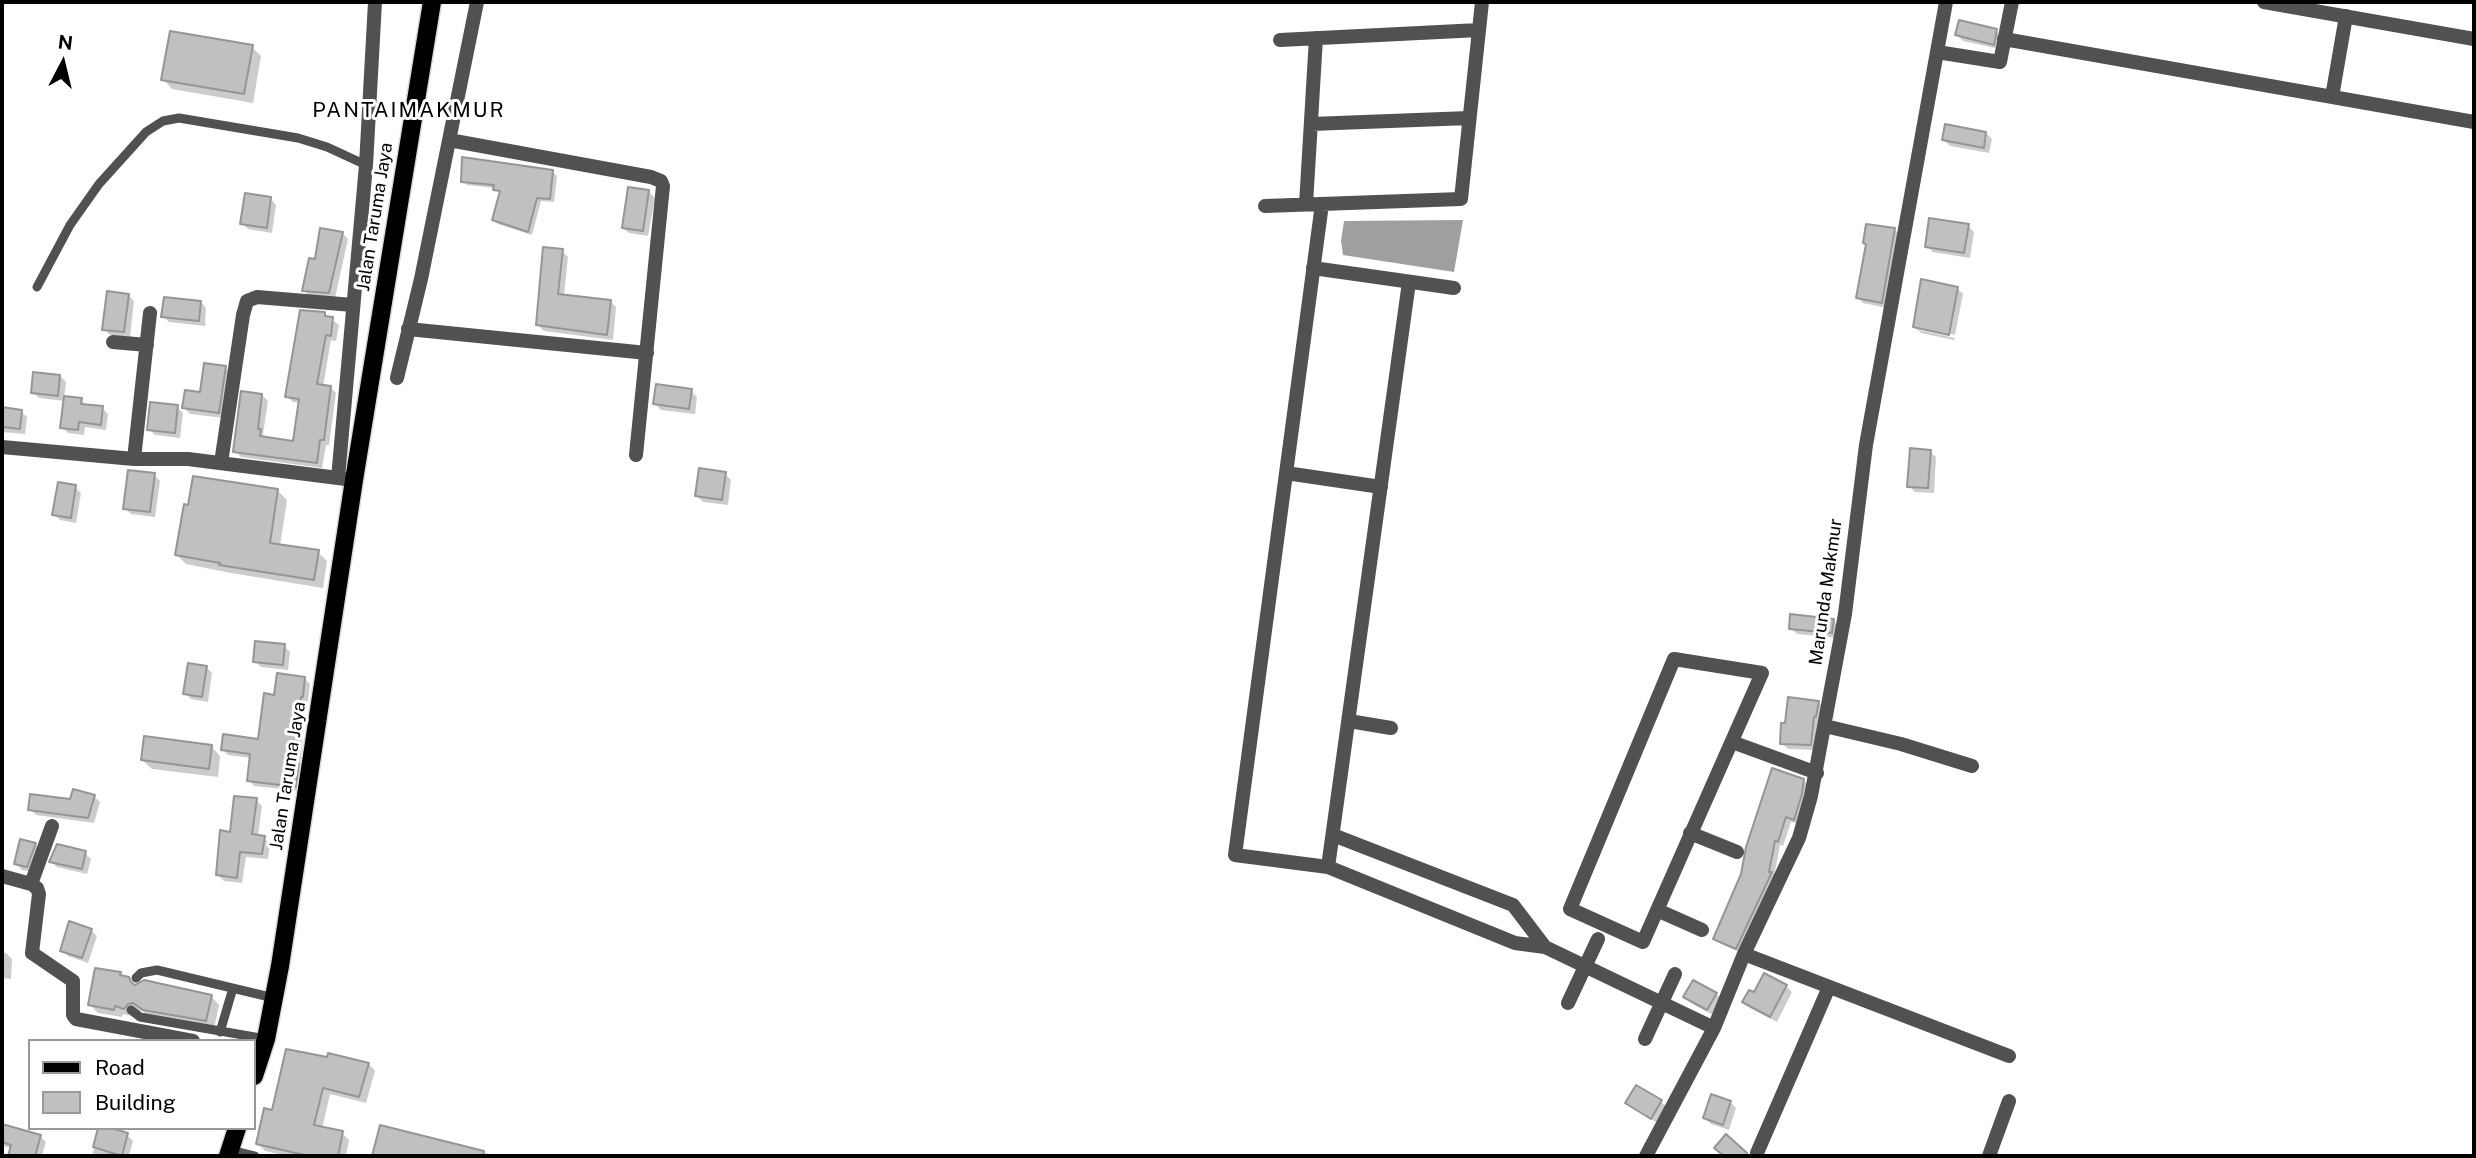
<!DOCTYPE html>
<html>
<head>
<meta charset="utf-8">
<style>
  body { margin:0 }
  #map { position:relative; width:2476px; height:1158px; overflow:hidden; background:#fff; font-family:"Public Sans",sans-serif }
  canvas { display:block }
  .frame { position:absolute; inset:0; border:4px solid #000; pointer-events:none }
  .legend { position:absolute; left:28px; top:1039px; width:228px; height:91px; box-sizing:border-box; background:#fff; border:2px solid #999; margin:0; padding:9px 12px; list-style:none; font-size:21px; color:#000 }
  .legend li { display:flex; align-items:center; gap:14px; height:35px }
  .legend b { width:35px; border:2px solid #999 }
  .north { position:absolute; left:28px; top:28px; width:70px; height:70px; -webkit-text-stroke:5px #fff; paint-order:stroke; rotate:7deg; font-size:19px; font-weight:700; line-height:28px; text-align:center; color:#000 }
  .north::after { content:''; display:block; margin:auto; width:24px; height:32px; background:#000; clip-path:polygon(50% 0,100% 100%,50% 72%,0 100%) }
</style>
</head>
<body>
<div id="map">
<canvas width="2476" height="1158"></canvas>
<div class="frame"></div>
<ul class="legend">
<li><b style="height:9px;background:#000"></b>Road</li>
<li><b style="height:19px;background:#c0c0c0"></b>Building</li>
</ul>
<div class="north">N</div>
</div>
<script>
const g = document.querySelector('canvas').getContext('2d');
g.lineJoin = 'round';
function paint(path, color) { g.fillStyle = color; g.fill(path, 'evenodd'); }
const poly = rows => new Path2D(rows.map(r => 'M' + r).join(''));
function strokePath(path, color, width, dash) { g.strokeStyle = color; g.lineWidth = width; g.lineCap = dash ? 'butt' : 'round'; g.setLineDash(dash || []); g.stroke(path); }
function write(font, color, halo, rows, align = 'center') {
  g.font = font + ' "Public Sans",sans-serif'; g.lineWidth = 6; g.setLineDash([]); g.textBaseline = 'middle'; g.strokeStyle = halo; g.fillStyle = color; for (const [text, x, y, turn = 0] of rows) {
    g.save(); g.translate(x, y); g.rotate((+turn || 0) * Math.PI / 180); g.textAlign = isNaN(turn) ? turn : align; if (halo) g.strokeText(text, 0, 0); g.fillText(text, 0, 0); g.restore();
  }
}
paint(poly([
  [1463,220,1454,272,1343,255,1341,241,1344,221]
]), '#9f9f9f');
paint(poly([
  [1996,31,2002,37,1999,49,1963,41,1957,35],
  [252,47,261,56,253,103,172,89,163,79],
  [1986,133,1992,139,1989,153,1950,146,1944,140],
  [553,172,557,176,554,202,541,201,532,235,498,224,494,220,501,193,495,188,467,185,463,181],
  [649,192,655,198,648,236,629,233,623,228],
  [271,199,276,205,272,233,248,229,242,223],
  [1968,226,1974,232,1970,258,1933,252,1927,246],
  [1895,230,1900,236,1887,308,1863,303,1858,297],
  [342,233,348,239,335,298,310,296,304,291,317,261],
  [562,251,568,257,564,296,610,301,616,307,613,340,544,331,538,325],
  [1957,288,1963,294,1955,335,1919,327,1919,330,1955,338,1954,340,1921,333,1915,327],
  [128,295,134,301,130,337,110,335,104,329],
  [201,302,206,308,205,326,169,322,163,316],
  [324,314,339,325,336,341,331,340,323,387,330,387,336,393,329,445,326,445,322,468,241,457,235,451,262,395,268,401,263,434,265,438,295,443,300,403,293,402,287,396],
  [225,367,231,373,224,418,190,414,184,408,202,394],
  [60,376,66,382,64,398,81,400,87,406,102,408,108,414,106,430,85,427,84,435,68,433,62,427,65,401,39,398,33,392],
  [691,391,697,397,695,414,661,410,655,404],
  [177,407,183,413,180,438,155,435,149,429],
  [2,409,21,411,27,417,25,434,2,432],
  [1930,452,1936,457,1934,493,1915,492,1909,486],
  [725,474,731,480,728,505,703,502,697,496],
  [154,475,160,481,155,517,131,514,125,508],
  [75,487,81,493,76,523,60,520,54,514],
  [278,491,287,500,280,546,318,552,327,561,323,588,231,573,186,564,176,554],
  [1833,621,1839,626,1837,638,1797,634,1791,628],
  [284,646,290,652,288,670,261,667,255,661],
  [206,667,212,673,208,702,191,699,185,693],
  [305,679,310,684,308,702,306,701,300,767,304,771,301,791,254,786,249,780,251,758,228,755,222,749,260,741,275,697],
  [1818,702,1824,708,1816,750,1788,749,1782,743],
  [211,746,220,756,218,777,152,769,142,760],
  [1803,780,1809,786,1800,824,1791,822,1783,846,1780,845,1774,877,1742,953,1721,944,1715,938],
  [94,796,100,802,94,823,36,815,30,809],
  [256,800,262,806,258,837,264,838,270,844,268,859,246,857,242,883,224,881,218,875,231,834],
  [35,844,41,850,33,872,22,870,16,864],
  [85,853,91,859,87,874,57,867,51,861],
  [91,930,97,936,88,963,68,956,62,950],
  [2,953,6,953,12,959,11,979,2,978],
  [120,974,136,986,211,996,219,1005,214,1029,153,1018,142,1011,136,1012,133,1016,123,1014,122,1017,98,1013,90,1005],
  [1786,986,1792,992,1777,1022,1750,1008,1744,1002,1755,995],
  [1716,994,1722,1000,1713,1015,1691,1003,1685,997],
  [369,1064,375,1071,366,1103,330,1094,322,1129,342,1133,349,1140,346,1156,288,1156,265,1151,258,1144,273,1112],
  [1661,1102,1667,1107,1657,1123,1628,1103],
  [1730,1102,1736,1108,1729,1130,1711,1124,1705,1118],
  [2,1126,40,1136,46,1142,42,1156,10,1156,12,1148,2,1146],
  [382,1127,497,1156,374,1156],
  [100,1128,127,1135,133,1141,129,1156,92,1156]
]), '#0003');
const building = poly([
  [1959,20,1997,29,1994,45,1955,35,1959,20],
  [170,31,253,45,244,94,161,80,170,31],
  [1945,124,1986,132,1984,148,1942,140,1945,124],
  [462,157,553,170,550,199,537,198,528,232,492,220,500,191,493,190,494,185,461,182,462,157],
  [628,187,649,190,643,231,622,228,628,187],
  [245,193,271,197,267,228,240,224,245,193],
  [1929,218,1969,224,1964,253,1925,247,1929,218],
  [1866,224,1895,228,1882,303,1856,298,1866,244,1863,243,1866,224],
  [320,228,343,232,329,293,302,291,309,258,315,259,320,228],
  [543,247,563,249,558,294,611,300,607,335,536,325,543,247],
  [1921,279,1958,287,1949,335,1913,327,1921,279],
  [107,291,129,294,124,332,102,330,107,291],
  [164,297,201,301,199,321,161,317,164,297],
  [300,310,325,312,325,316,333,317,331,336,326,335,317,384,331,386,324,440,320,440,317,463,233,452,241,391,262,394,258,429,261,429,260,436,293,441,299,399,285,397,300,310],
  [204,363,226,366,219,413,182,408,185,390,200,392,204,363],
  [33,372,60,375,58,396,31,393,33,372],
  [656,384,692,389,689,409,653,404,656,384],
  [64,396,82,398,81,404,103,406,101,425,79,422,78,430,60,428,64,396],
  [150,402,178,405,175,433,147,430,150,402],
  [2,407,22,410,20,429,2,427,2,407],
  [1910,448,1931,450,1928,488,1907,487,1910,448],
  [699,468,726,472,722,500,695,496,699,468],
  [128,470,155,473,150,512,123,509,128,470],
  [193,476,278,489,270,543,319,550,314,580,219,565,220,563,175,555,184,504,188,505,193,476],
  [58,482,76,485,71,518,52,515,58,482],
  [1790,614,1834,619,1832,633,1789,629,1790,614],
  [255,641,285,644,283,665,253,662,255,641],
  [188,663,207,666,202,697,183,694,188,663],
  [277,673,305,677,303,697,301,697,295,764,299,764,296,787,247,781,250,754,221,750,223,734,258,739,264,693,274,695,277,673],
  [1788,697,1819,701,1816,717,1814,717,1811,745,1780,744,1781,723,1785,723,1788,697],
  [144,736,212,745,209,769,141,760,144,736],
  [1772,768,1804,779,1802,794,1794,820,1786,817,1778,842,1775,841,1769,872,1772,872,1736,949,1713,939,1741,874,1746,847,1772,768],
  [73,789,95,795,88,818,28,810,30,794,70,799,73,789],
  [234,796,257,798,252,834,265,836,262,854,240,852,237,878,216,875,220,830,230,832,234,796],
  [20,839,36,843,27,867,14,864,20,839],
  [57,844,86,851,82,869,49,862,57,844],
  [69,921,92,929,82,958,60,951,69,921],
  [95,968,121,972,120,975,129,977,131,982,135,985,144,980,212,995,206,1021,143,1010,133,1003,128,1004,124,1009,115,1006,114,1010,88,1005,95,968],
  [1764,973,1787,985,1770,1017,1742,1002,1749,990,1754,992,1764,973],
  [1693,980,1717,993,1707,1010,1683,997,1693,980],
  [286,1049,327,1057,328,1053,369,1063,359,1097,323,1088,314,1125,343,1131,338,1156,309,1156,256,1144,264,1108,272,1110,286,1049],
  [1636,1085,1662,1100,1651,1119,1625,1103,1636,1085],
  [1711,1094,1731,1101,1723,1125,1703,1118,1711,1094],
  [2,1124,41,1135,35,1156,8,1156,11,1145,2,1142,2,1124],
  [380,1125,484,1151,483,1156,372,1156,380,1125],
  [98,1128,111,1128,128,1133,122,1156,93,1147,98,1128],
  [1726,1134,1747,1153,1748,1156,1724,1156,1714,1148,1726,1134]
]);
paint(building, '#c0c0c0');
strokePath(building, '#959595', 2);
const primary = poly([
  [254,1076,266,1039,280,966,354,480,432,2],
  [228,1156,237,1128]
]);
strokePath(primary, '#dbdbdb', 21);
strokePath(poly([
  [37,287,70,225,99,184,146,132,163,121,179,118,298,138,327,147,366,165],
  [136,978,141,973,157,970,274,998],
  [131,1010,140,1017,266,1039],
  [220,1032,233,988],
  [231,1150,255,1156]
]), '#515151', 9);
strokePath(poly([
  [2264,2,2474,39],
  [2004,39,2474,122],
  [1280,40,1479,30],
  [1937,52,2000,62,2012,2],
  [2332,97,2346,16],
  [1311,124,1469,118],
  [449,140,651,177,661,181,663,186,636,455],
  [1306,204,1316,38],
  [1322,204,1235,855,1328,867,1515,943,1545,947,1714,1028],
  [1265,206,1461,199,1482,2],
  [1313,268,1454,288],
  [408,329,647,353],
  [113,342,147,345],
  [397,378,421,279,477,2],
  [2,447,134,459,188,459,338,478],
  [134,459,150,313],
  [221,463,243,315,247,301,257,297,353,305],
  [1286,473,1381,487],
  [354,480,338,478,366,165,375,2],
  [1674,659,1762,673,1643,942,1570,909,1674,659],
  [1349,721,1391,728],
  [1825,726,1901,744,1972,766],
  [1732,742,1817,773],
  [1690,833,1737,852],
  [1333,835,1513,905,1545,947],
  [1328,867,1409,282],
  [2,876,31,884,37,888,39,894,32,953,73,981,73,1015,76,1019,193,1041],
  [31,884,52,826],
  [1657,910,1702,930],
  [1744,954,2009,1056],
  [1568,1003,1598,939],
  [1645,1039,1675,974],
  [1757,1153,1829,987],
  [1646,1156,1714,1028,1744,954,1799,838,1811,796,1845,614,1866,445,1946,2],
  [1989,1156,2009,1101]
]), '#515151', 14);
strokePath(primary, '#000', 18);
write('18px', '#000', '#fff', [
  ["Jalan Taruma Jaya",375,217,-81],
  ["Marunda Makmur",1826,592,-82],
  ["Jalan Taruma Jaya",288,776,-81]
]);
g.letterSpacing = '2px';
write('21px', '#000', '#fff', [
  ["PANTAIMAKMUR",409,111]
]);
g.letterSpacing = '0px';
</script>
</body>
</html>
